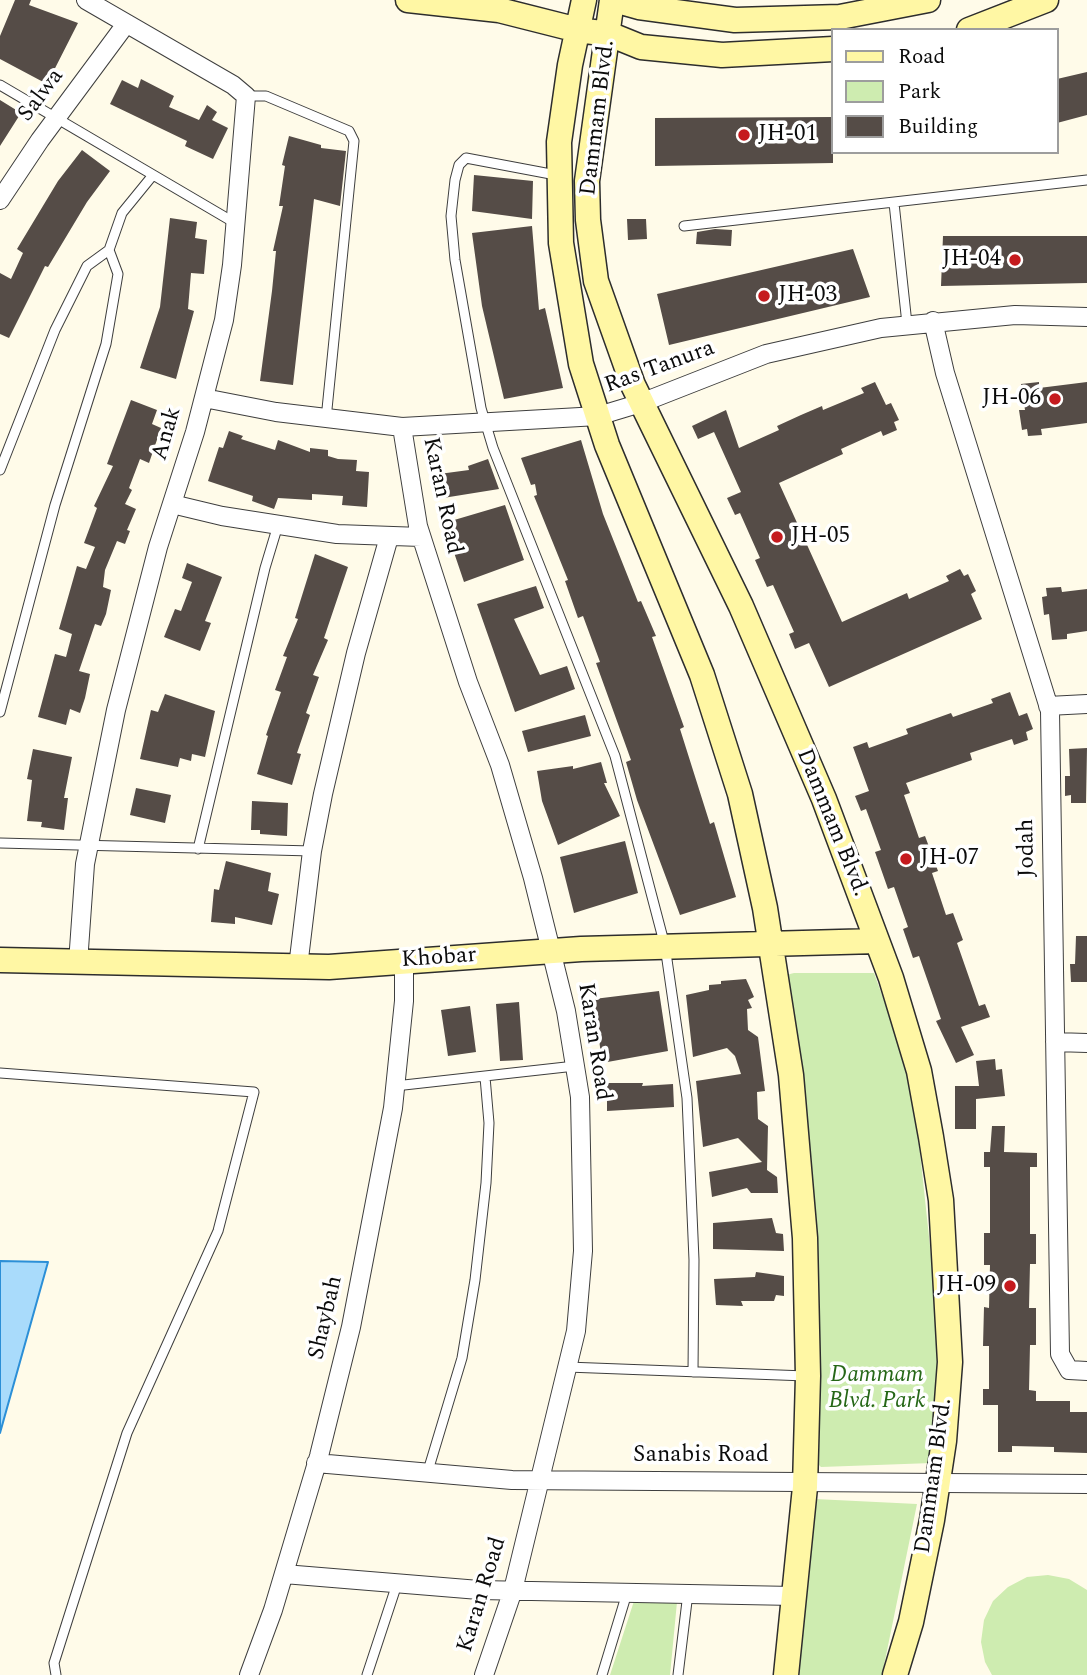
<!DOCTYPE html>
<html>
<head>
<meta charset="utf-8">
<style>
  body { margin:0 }
  #map { position:relative; width:1087px; height:1675px; overflow:hidden; background:#fffbe9; font-family:Spectral,serif }
  canvas { display:block }
  .legend { position:absolute; left:831px; top:28px; width:228px; height:126px; box-sizing:border-box; background:#fff; border:2px solid #9d9d9d; margin:0; padding:9px 12px; list-style:none; font-size:21px; color:#0b0b0b }
  .legend li { display:flex; align-items:center; gap:14px; height:35px }
  .legend b { width:35px; border:2px solid #9d9d9d }
</style>
</head>
<body>
<div id="map">
<canvas width="1087" height="1675"></canvas>
<ul class="legend">
<li><b style="height:9px;background:#fff7a4"></b>Road</li>
<li><b style="height:19px;background:#ceecb0"></b>Park</li>
<li><b style="height:19px;background:#554c47"></b>Building</li>
</ul>
</div>
<script>
const g = document.querySelector('canvas').getContext('2d');
g.lineJoin = 'round';
function paint(path, color) { g.fillStyle = color; g.fill(path, 'evenodd'); }
const poly = rows => new Path2D(rows.map(r => 'M' + r).join(''));
function strokePath(path, color, width, dash) { g.strokeStyle = color; g.lineWidth = width; g.lineCap = dash ? 'butt' : 'round'; g.setLineDash(dash || []); g.stroke(path); }
function write(font, color, halo, rows, align = 'center') {
  g.font = font + ' Spectral,serif'; g.lineWidth = 7; g.setLineDash([]); g.textBaseline = 'middle'; g.strokeStyle = halo; g.fillStyle = color; for (const [text, x, y, turn = 0] of rows) {
    g.save(); g.translate(x, y); g.rotate((+turn || 0) * Math.PI / 180); g.textAlign = isNaN(turn) ? turn : align; if (halo) g.strokeText(text, 0, 0); g.fillText(text, 0, 0); g.restore();
  }
}
paint(poly([
  [794,973,874,973,912,1078,944,1377,932,1463,821,1467,811,1457,817,1277,794,1015,782,976],
  [815,1499,917,1504,882,1675,799,1675],
  [1048,1575,1069,1579,1087,1590,1087,1675,992,1675,985,1662,981,1642,984,1620,993,1601,1008,1587,1027,1577],
  [634,1601,677,1602,670,1675,610,1675]
]), '#ceecb0');
const water = poly([
  [0,1261,48,1262,0,1433,0,1261]
]);
paint(water, '#a9dbfb');
strokePath(water, '#2b8fd7', 2);
paint(poly([
  [15,0,31,0,29,5,78,23,47,84,0,59,0,36],
  [1087,72,1087,115,1057,123,1057,79],
  [141,79,174,96,169,107,199,120,207,105,217,112,212,120,228,128,213,159,185,146,187,141,110,104,122,80,138,88],
  [0,100,21,113,0,146],
  [833,117,833,163,655,166,655,118],
  [289,136,321,145,321,148,346,151,340,206,314,199,293,385,260,381,272,291,276,251,273,251,283,206,279,206,285,166,282,165],
  [82,150,110,171,87,202,48,267,45,266,9,338,0,334,0,273,11,279,23,253,17,249,58,181],
  [474,175,533,181,532,219,472,211],
  [170,218,197,222,195,238,207,240,204,274,191,273,188,309,194,311,176,379,140,368,160,307],
  [627,219,646,219,647,239,628,240],
  [532,226,539,310,545,308,563,388,504,399,482,306,472,233],
  [715,229,732,230,731,246,696,244,697,232],
  [943,236,1087,236,1087,283,941,286],
  [853,249,870,297,669,345,657,294],
  [875,382,886,405,891,403,899,420,894,422,897,430,883,436,881,431,841,449,843,454,779,483,842,622,907,593,909,599,949,581,946,576,960,569,964,576,968,574,976,591,971,594,982,619,829,687,809,643,795,649,789,634,794,632,773,585,767,587,755,560,760,558,740,513,735,515,727,498,741,492,714,432,698,439,692,426,726,410,739,448,779,430,777,426,801,415,822,406,823,410,864,393,861,388],
  [1039,382,1039,388,1087,382,1087,423,1041,429,1042,435,1028,436,1027,429,1022,430,1019,410,1025,410,1021,384],
  [131,400,157,410,152,424,161,428,149,463,140,459,129,488,132,490,125,504,136,509,127,530,130,531,125,544,117,541,105,570,103,587,111,590,106,614,101,626,95,624,79,671,90,674,85,698,80,713,70,709,66,725,38,717,55,654,66,657,72,634,59,629,77,566,86,569,95,547,84,543,97,508,94,506,113,466,107,464],
  [229,431,243,436,241,439,275,450,278,440,310,452,310,448,328,450,328,456,338,459,357,460,356,471,369,472,367,507,342,505,343,496,312,494,312,500,278,498,274,509,252,501,253,496,208,481,219,447,223,448],
  [581,440,603,514,638,602,641,601,656,636,652,637,684,727,680,729,710,824,714,822,736,897,680,915,637,800,626,762,631,760,596,663,600,662,583,616,578,618,565,581,568,580,534,496,537,495,535,484,531,485,521,458],
  [488,459,499,489,443,498,439,474,469,470,468,466],
  [505,505,524,560,464,582,444,523],
  [315,554,348,567,324,638,328,640,313,675,319,677,306,713,310,715,297,753,301,754,292,785,257,774,268,736,266,735,281,692,275,690,287,657,283,656,298,619,295,618],
  [187,563,222,577,205,621,211,623,200,651,164,637,175,609,181,611,192,582,182,578],
  [536,586,544,608,514,619,540,675,567,666,575,689,515,712,477,604],
  [1061,587,1062,592,1087,589,1087,631,1067,634,1067,639,1052,640,1049,614,1044,615,1042,597,1047,596,1046,588],
  [1010,692,1019,716,1027,713,1033,729,1026,732,1028,740,1014,745,1012,739,970,753,972,760,906,783,910,793,904,795,919,838,925,836,938,871,932,873,946,915,953,913,963,940,957,943,979,1006,985,1004,990,1017,961,1027,974,1055,956,1063,936,1021,941,1019,919,956,913,958,903,929,908,927,894,887,888,889,875,852,881,850,866,809,861,811,855,796,869,791,853,747,867,742,869,748,908,734,906,729,951,713,953,717,993,703,991,699],
  [165,694,215,711,205,757,192,754,191,761,180,758,178,767,140,759,151,710,158,712],
  [585,715,591,736,528,752,522,731],
  [1087,748,1086,803,1071,803,1071,795,1065,796,1065,776,1070,776,1069,749],
  [33,749,72,757,64,798,68,798,64,830,41,827,42,822,27,821,32,780,27,779],
  [601,762,607,783,604,783,620,816,558,845,542,801,537,771,573,766,573,769],
  [136,788,171,795,165,823,130,815],
  [252,801,288,803,287,836,260,834,260,830,251,830],
  [625,841,638,893,574,913,560,857],
  [226,861,271,873,268,891,279,894,272,925,235,917,235,924,211,922,214,889,219,890],
  [1076,936,1087,936,1087,982,1071,982,1070,964,1075,964],
  [746,979,754,997,748,1000,752,1008,747,1009,748,1030,758,1037,765,1091,757,1092,758,1119,768,1126,767,1170,777,1177,778,1193,751,1193,747,1188,712,1197,709,1172,762,1162,738,1138,703,1147,696,1081,741,1074,735,1056,727,1048,693,1057,686,995,709,990,709,985,721,984,721,981],
  [659,991,668,1051,602,1063,594,999],
  [519,1002,523,1060,500,1061,496,1004],
  [470,1006,476,1052,448,1056,441,1010],
  [995,1059,996,1070,1002,1069,1005,1096,976,1099,976,1129,955,1129,955,1086,979,1086,976,1061],
  [607,1083,643,1083,642,1086,673,1084,674,1107,607,1111],
  [992,1126,1005,1126,1004,1152,1037,1153,1037,1167,1030,1167,1030,1234,1036,1234,1036,1264,1030,1264,1029,1308,1036,1308,1036,1345,1030,1345,1029,1390,1036,1391,1036,1401,1070,1401,1070,1412,1087,1412,1087,1453,1054,1452,1054,1447,1012,1446,1012,1452,998,1452,998,1405,983,1405,983,1389,989,1389,989,1346,983,1346,984,1307,989,1308,990,1265,984,1265,984,1233,990,1233,990,1167,984,1167,984,1152,990,1152],
  [772,1218,776,1233,783,1234,784,1251,713,1249,713,1223],
  [756,1272,784,1276,784,1296,776,1295,774,1301,741,1301,743,1306,716,1305,714,1279,755,1277]
]), '#554c47');
const service = poly([
  [0,85,235,223],
  [246,96,266,96,349,131,354,141,326,419],
  [556,175,466,158,459,165,455,180,451,216,455,260,481,408,493,448,615,756,665,946,687,1098,694,1260,693,1372],
  [894,203,907,324],
  [684,226,1087,180],
  [0,470,55,330,87,266,109,250],
  [0,712,55,505,106,344,118,274,109,250,122,213,153,175],
  [0,843,312,851],
  [198,849,265,568,278,525],
  [0,1073,254,1092,218,1231,127,1433,54,1663,56,1675],
  [395,1086,575,1066],
  [567,1367,806,1376],
  [427,1474,462,1358,475,1280,486,1183,489,1123,485,1077],
  [367,1675,397,1584],
  [602,1675,627,1593],
  [678,1675,688,1593]
]);
const minor = poly([
  [0,200,40,140,126,24],
  [933,321,945,373,1050,711,1060,1354,1069,1370,1087,1371],
  [204,398,276,412,402,427,598,416,641,403,766,354,881,328,1015,315,1087,317],
  [402,427,418,526,468,682,500,765,533,878,566,1011,580,1097,583,1251,576,1331,513,1590,484,1675],
  [172,504,222,516,337,534,421,537],
  [1048,706,1087,704],
  [78,963,85,864,116,710,158,547,195,432,224,320,232,265,246,96,233,85,86,0],
  [298,967,312,851,323,794,356,653,389,537],
  [1055,1042,1087,1043],
  [316,1463,512,1480,1087,1484],
  [284,1574,479,1590,794,1596],
  [249,1675,273,1610,319,1456,351,1327,393,1108,404,1001,404,962]
]);
const secondary = poly([
  [408,0,499,10,578,30,609,34,641,47,722,55,833,49],
  [584,0,570,65,559,142,561,243,581,364,607,445,702,675,740,794,765,908,791,1075,805,1238,808,1376,805,1487,786,1675],
  [612,0,587,181,588,220,596,281,633,385,741,606,824,799,891,978,919,1071,931,1137,941,1200,950,1362,944,1441,932,1520,911,1622,895,1675],
  [614,0,639,7,735,20,840,17,928,0],
  [969,30,1046,0],
  [0,960,329,967,581,949,877,941]
]);
strokePath(service, '#3e3e3e', 11);
strokePath(minor, '#3e3e3e', 20);
strokePath(secondary, '#2d2d2d', 27);
strokePath(service, '#fff', 9);
strokePath(minor, '#fff', 18);
strokePath(secondary, '#fff7a4', 24);
for (const [x, y, r, color] of [
  [744,135,7,"#c51a1e"],
  [1015,260,7,"#c51a1e"],
  [764,296,7,"#c51a1e"],
  [1055,399,7,"#c51a1e"],
  [777,537,7,"#c51a1e"],
  [906,859,7,"#c51a1e"],
  [1010,1286,7,"#c51a1e"]
]) { const dot = new Path2D(); dot.arc(x, y, r, 0, 2 * Math.PI); g.fillStyle = color; g.fill(dot); strokePath(dot, '#fff', 2.5); }
write('23px', '#0b0b0b', '#fff', [
  ["Salwa",42,96,-53],
  ["Dammam Blvd.",599,118,-83],
  ["Ras Tanura",660,368,-20],
  ["Anak",168,434,-74],
  ["Karan Road",441,496,78],
  ["Dammam Blvd.",831,823,68],
  ["Jodah",1028,848,-91],
  ["Khobar",439,959,-4],
  ["Karan Road",593,1042,81],
  ["Shaybah",327,1318,-77],
  ["Sanabis Road",701,1456],
  ["Dammam Blvd.",935,1476,-82],
  ["Karan Road",483,1595,-73]
]);
write('23px', '#0b0b0b', '#fff', [
  ["JH-01",758,135],
  ["JH-04",1001,260,"right"],
  ["JH-03",778,296],
  ["JH-06",1041,399,"right"],
  ["JH-05",791,537],
  ["JH-07",920,859],
  ["JH-09",996,1286,"right"]
], 'left');
write('italic 23px', '#266717', '#fff', [
  ["Dammam",877,1376],
  ["Blvd. Park",877,1402]
]);
</script>
</body>
</html>
